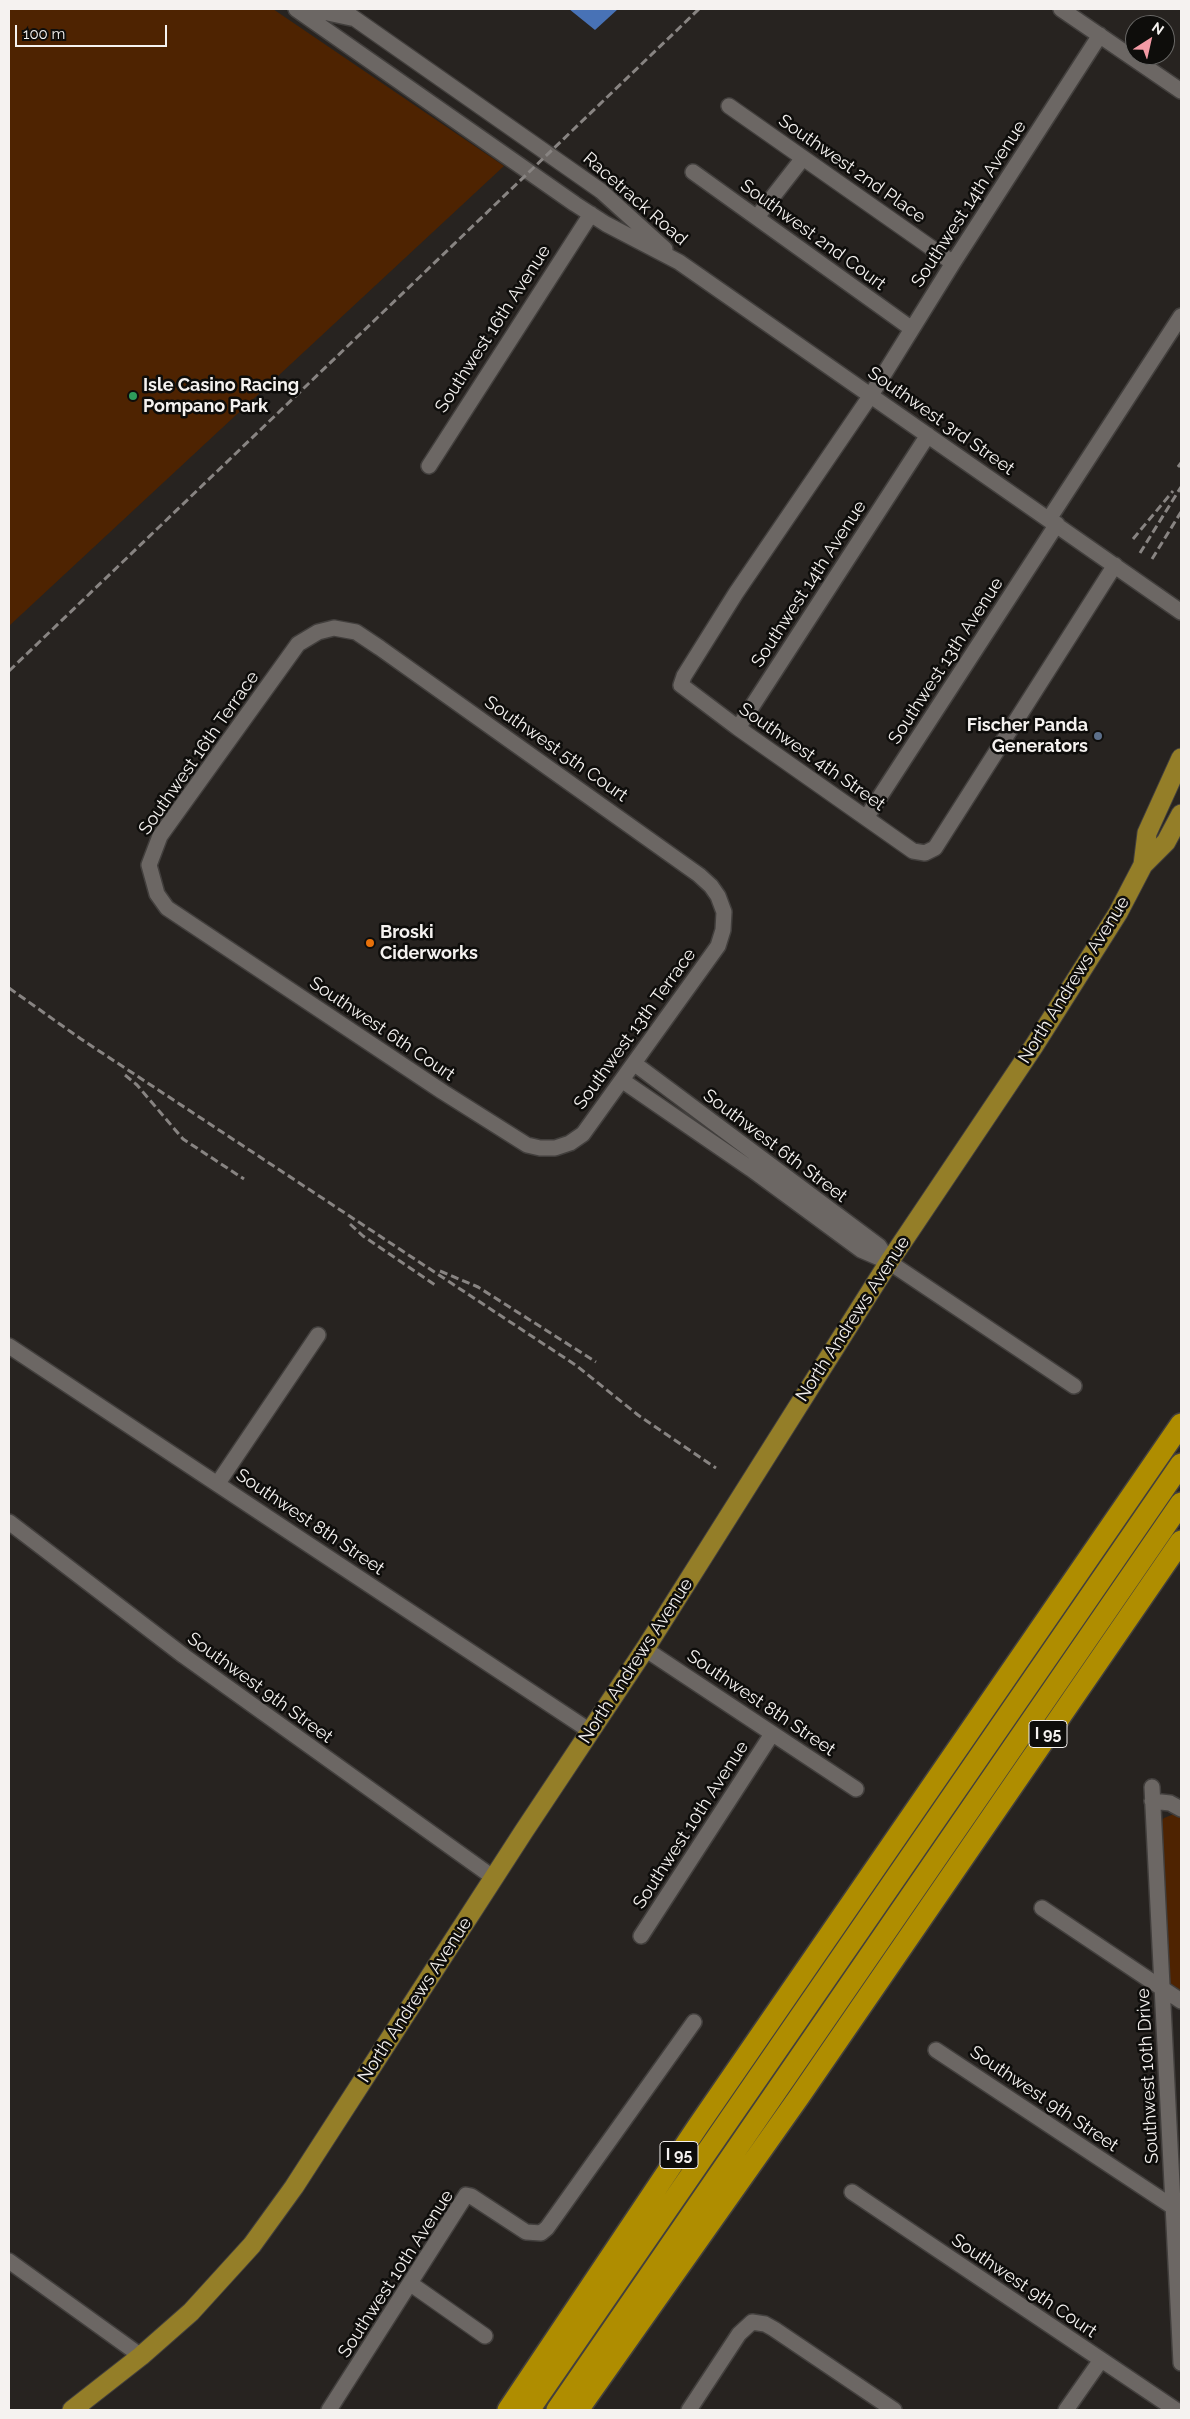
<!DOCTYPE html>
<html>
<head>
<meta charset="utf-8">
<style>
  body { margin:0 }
  #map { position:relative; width:1190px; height:2419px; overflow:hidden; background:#272320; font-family:Raleway,sans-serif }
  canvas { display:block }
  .frame { position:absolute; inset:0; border:10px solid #f5f2f0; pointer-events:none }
  .north { position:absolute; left:1125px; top:15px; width:50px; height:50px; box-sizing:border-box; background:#0e0d0b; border:1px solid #6a6967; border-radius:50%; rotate:35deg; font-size:14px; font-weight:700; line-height:20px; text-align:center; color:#f5f2f0 }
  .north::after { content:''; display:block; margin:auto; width:18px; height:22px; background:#f49aa5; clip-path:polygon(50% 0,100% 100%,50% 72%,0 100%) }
  .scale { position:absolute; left:15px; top:25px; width:152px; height:22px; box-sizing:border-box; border:2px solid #f5f2f0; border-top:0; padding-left:6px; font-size:15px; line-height:18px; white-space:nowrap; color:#f5f2f0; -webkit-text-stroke:4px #0e0d0b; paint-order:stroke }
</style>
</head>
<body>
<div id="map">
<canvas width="1190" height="2419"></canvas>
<div class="frame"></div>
<div class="north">N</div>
<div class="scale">100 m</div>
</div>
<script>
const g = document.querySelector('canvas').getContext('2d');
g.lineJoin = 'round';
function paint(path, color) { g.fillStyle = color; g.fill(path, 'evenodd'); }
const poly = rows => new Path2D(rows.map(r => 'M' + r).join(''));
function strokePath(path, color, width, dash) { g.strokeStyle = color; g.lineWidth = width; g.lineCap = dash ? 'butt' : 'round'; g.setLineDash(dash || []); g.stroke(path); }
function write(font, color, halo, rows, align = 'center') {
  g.font = font + ' Raleway,sans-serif'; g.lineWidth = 5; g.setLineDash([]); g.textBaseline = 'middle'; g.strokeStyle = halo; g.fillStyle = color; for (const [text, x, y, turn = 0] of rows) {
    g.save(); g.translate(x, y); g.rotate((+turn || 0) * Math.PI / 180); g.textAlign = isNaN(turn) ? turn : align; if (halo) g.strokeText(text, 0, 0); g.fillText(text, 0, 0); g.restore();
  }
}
paint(poly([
  [9,9,273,9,504,166,9,626],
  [1174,1814,1181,1818,1181,1995,1169,1987,1159,1824,1164,1818]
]), '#4e2301');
paint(poly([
  [569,9,618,9,595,30]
]), '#4872b6');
const minor = poly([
  [296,9,575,204,606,224,679,262,1181,612],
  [341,9,601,191,665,249],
  [1061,9,1181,91],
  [304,14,323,12,351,18],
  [1100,35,953,263,871,395,736,593,684,676,681,685,738,728,913,851,925,853,935,848,1115,565],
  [729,106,953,263],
  [693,172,912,329],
  [757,217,803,158],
  [429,466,591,214],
  [1049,519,1181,316],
  [334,628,356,632,380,648,699,875,711,886,718,896,724,912,723,930,718,946,583,1134,570,1143,555,1148,540,1148,527,1145,443,1092,167,908,157,894,149,865,160,836,298,644,318,632,334,628],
  [738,728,928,435],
  [866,818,1057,524],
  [635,1064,879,1246,889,1262],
  [623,1081,751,1169,861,1250,889,1262,1074,1386],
  [9,1346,590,1731],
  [218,1483,318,1335],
  [9,1522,184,1656,494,1878],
  [645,1649,856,1789],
  [1152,1787,1181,2363],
  [1152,1801,1170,1803,1181,1809],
  [1042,1908,1181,2001],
  [641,1936,772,1734],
  [936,2050,1179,2211],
  [852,2192,1176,2410],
  [9,2261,141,2356],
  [411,2284,485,2336],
  [329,2410,466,2195,471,2196,526,2232,541,2233,547,2228,694,2022],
  [689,2410,739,2334,752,2322,765,2324,774,2329,894,2410],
  [1066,2410,1101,2360]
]);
const major = poly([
  [1143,865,1147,833,1181,758],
  [72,2410,141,2356,191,2312,252,2245,294,2187,524,1831,645,1649,889,1262,1034,1046,1118,913,1143,865,1166,842,1181,814]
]);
const highway = poly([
  [508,2410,698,2126,1181,1424],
  [529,2410,1181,1464],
  [557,2410,1181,1503],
  [578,2410,799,2097,1181,1541]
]);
strokePath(minor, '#423f3d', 18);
strokePath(major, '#423f3d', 21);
strokePath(highway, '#423f3d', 24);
strokePath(minor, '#6c6764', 15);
strokePath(major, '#947e28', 19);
strokePath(highway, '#af8d00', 21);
strokePath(poly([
  [1178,467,1181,463],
  [1133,539,1173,491],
  [1140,553,1181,487],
  [1152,559,1181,512],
  [9,671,699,9],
  [9,988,81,1039,577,1366,638,1415,716,1468],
  [125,1075,137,1085,183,1139,244,1179],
  [350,1224,363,1236,435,1285],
  [440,1271,478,1287,596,1362]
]), '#888482', 3, [8, 4]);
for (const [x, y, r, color] of [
  [133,396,5,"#2e9e5b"],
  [1098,736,5,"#5c6f8a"],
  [370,943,5,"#e8710a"]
]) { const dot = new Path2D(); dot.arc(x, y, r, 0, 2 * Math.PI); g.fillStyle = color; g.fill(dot); strokePath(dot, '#0e0d0b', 2); }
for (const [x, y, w] of [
  [1048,1734,38],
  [679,2155,38]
]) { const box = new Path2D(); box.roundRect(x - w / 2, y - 13.5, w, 27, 4); g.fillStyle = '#0e0d0b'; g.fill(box); strokePath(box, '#f5f2f0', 1); }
write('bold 16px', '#f5f2f0', null, [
  ["I 95",1048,1734],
  ["I 95",679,2155]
]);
write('18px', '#f5f2f0', '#0e0d0b', [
  ["Southwest 2nd Place",852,169,35],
  ["Racetrack Road",635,199,41],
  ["Southwest 14th Avenue",969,204,-57],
  ["Southwest 2nd Court",813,235,36],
  ["Southwest 16th Avenue",493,329,-57],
  ["Southwest 3rd Street",941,421,35],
  ["Southwest 14th Avenue",809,584,-57],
  ["Southwest 13th Avenue",946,661,-57],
  ["Southwest 5th Court",556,749,35],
  ["Southwest 16th Terrace",199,753,-55],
  ["Southwest 4th Street",812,757,35],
  ["North Andrews Avenue",1074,980,-58],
  ["Southwest 6th Court",382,1029,34],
  ["Southwest 13th Terrace",635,1029,-54],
  ["Southwest 6th Street",775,1146,37],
  ["North Andrews Avenue",853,1319,-57],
  ["Southwest 8th Street",310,1522,34],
  ["North Andrews Avenue",636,1661,-57],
  ["Southwest 9th Street",260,1688,36],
  ["Southwest 8th Street",761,1703,34],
  ["Southwest 10th Avenue",691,1825,-57],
  ["North Andrews Avenue",415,2000,-57],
  ["Southwest 10th Drive",1148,2076,-93],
  ["Southwest 9th Street",1044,2099,34],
  ["Southwest 10th Avenue",396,2274,-57],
  ["Southwest 9th Court",1024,2286,34]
]);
write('bold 18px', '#f5f2f0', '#0e0d0b', [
  ["Isle Casino Racing",143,386],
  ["Pompano Park",143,407],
  ["Fischer Panda",1088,726,"right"],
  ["Generators",1088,747,"right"],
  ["Broski",380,933],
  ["Ciderworks",380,954]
], 'left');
</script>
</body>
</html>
